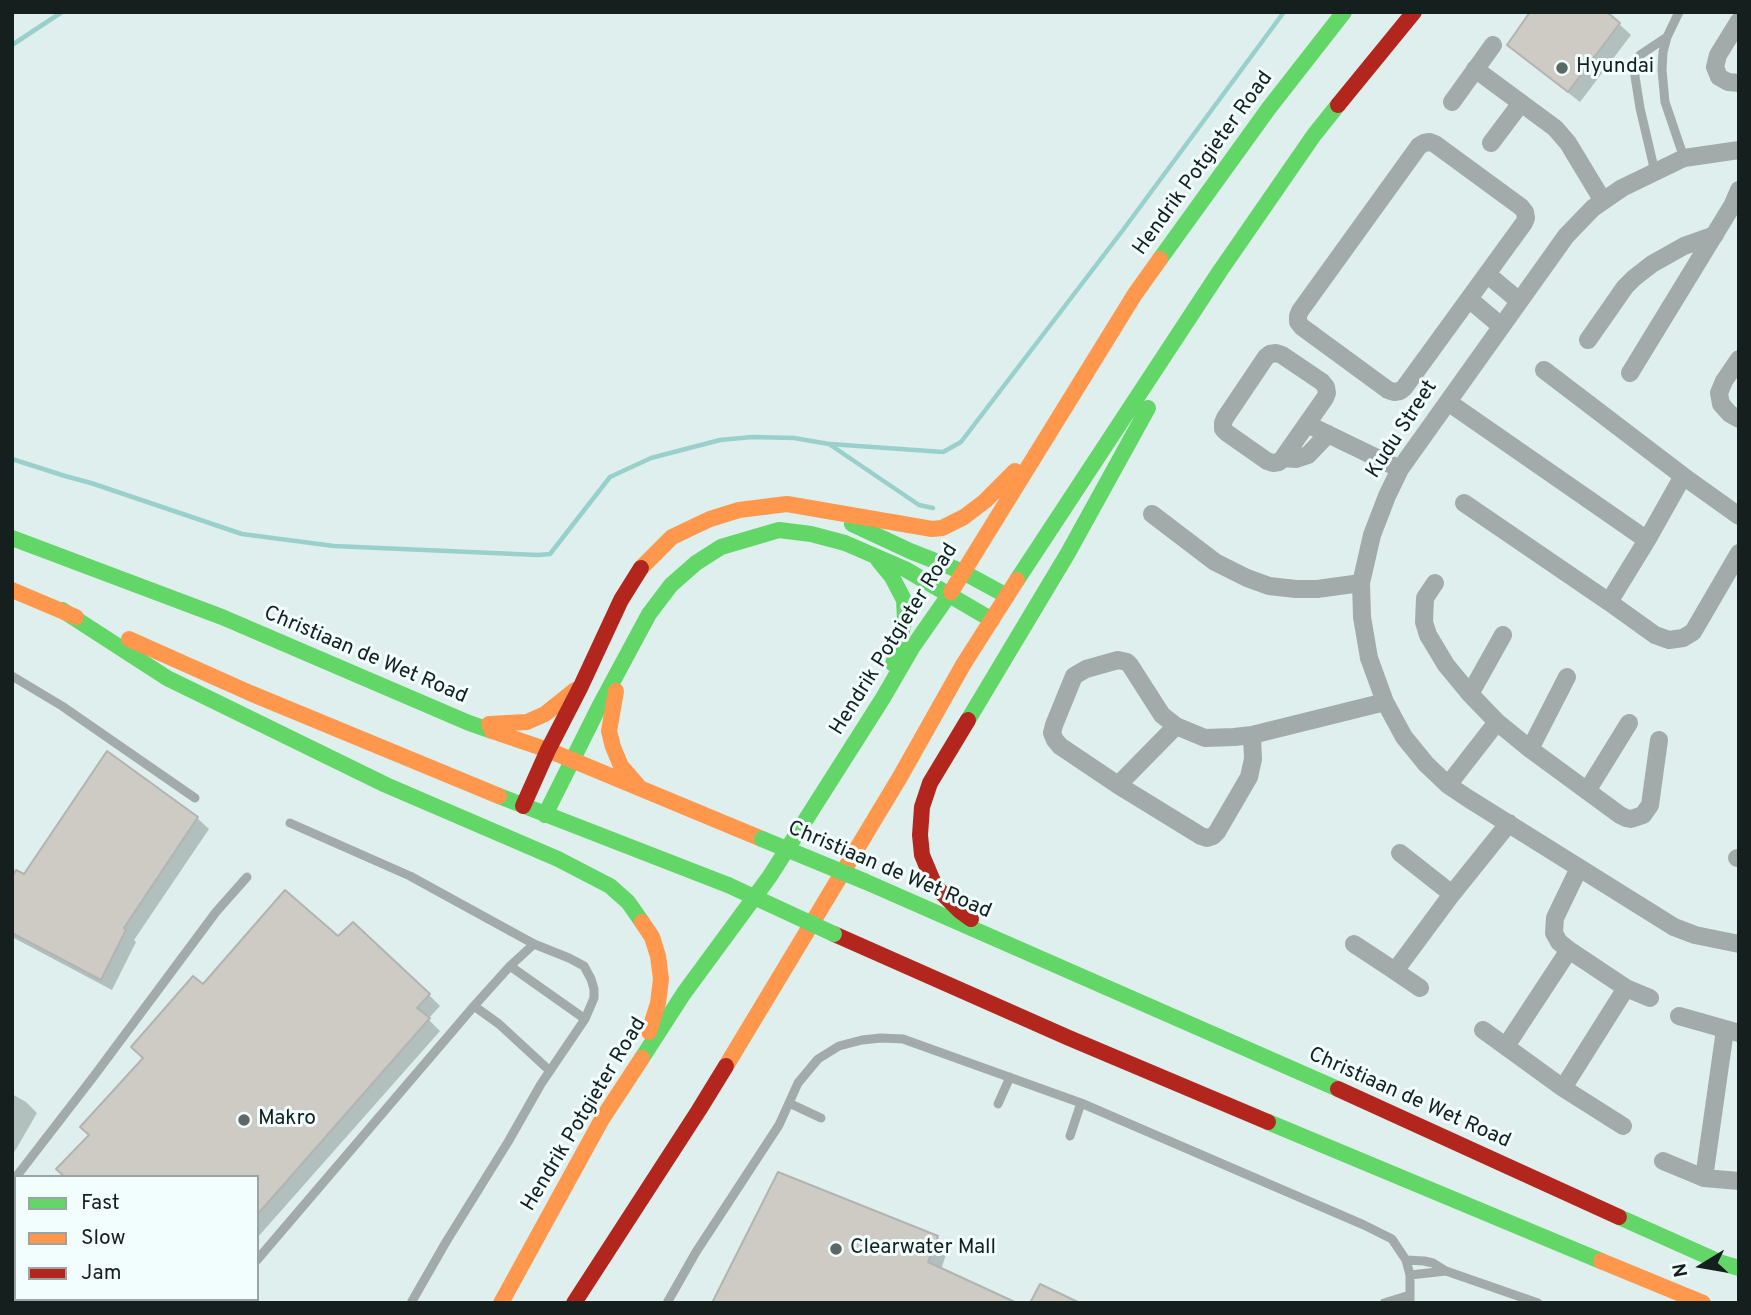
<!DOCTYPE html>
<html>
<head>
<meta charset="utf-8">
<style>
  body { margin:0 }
  #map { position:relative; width:1751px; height:1315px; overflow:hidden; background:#deefed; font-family:Overpass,sans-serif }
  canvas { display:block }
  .frame { position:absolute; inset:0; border:14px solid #141f1e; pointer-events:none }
  .legend { position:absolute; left:14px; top:1175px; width:245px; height:126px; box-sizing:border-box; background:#f2fefd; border:2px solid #99a5a4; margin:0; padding:9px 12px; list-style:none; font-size:21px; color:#141f1e }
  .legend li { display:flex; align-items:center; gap:14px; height:35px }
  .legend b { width:35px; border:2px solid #99a5a4 }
  .north { position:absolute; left:1667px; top:1231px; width:70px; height:70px; -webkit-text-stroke:5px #f2fefd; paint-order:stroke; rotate:259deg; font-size:19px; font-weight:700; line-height:28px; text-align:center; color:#141f1e }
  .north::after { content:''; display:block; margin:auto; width:24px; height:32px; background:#141f1e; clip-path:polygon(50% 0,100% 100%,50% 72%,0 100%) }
</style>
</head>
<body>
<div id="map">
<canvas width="1751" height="1315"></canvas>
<div class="frame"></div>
<ul class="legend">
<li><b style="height:9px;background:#63d668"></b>Fast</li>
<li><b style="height:9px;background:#ff974d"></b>Slow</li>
<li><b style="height:9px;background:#b3261e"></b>Jam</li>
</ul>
<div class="north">N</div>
</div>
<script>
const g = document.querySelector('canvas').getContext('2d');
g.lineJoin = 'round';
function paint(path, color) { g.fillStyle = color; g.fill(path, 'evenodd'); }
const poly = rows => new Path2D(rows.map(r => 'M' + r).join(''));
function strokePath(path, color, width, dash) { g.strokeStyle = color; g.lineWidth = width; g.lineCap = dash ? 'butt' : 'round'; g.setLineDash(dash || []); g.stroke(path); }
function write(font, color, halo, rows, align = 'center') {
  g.font = font + ' Overpass,sans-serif'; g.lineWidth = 6; g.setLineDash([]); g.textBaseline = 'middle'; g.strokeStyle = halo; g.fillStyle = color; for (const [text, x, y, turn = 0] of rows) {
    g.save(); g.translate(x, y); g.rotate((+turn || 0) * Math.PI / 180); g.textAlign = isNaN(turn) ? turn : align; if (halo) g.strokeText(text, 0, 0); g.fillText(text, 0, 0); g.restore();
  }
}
paint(poly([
  [1619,24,1631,35,1580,102,1521,56],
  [107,754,197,818,209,829,134,940,136,942,112,990,12,937,12,881,24,877],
  [338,939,429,995,440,1006,428,1019,440,1031,257,1238,257,1177,91,1136,145,1058,203,987],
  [12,1094,26,1102,37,1113,12,1156],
  [937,1237,948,1248,941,1270,714,1303],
  [128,1299,204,1299,201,1303,132,1303]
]), '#0003');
strokePath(poly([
  [12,45,62,12],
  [830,444,943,452,961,442,1123,230,1284,12],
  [12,459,65,476,91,483,242,534,334,546,538,555,550,554,610,477,651,458,720,440,752,437,794,438,829,444,919,505,933,508]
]), '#99d0cb', 4.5);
const building = poly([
  [1530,12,1607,12,1620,23,1568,92,1507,45,1530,12],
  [107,751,198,817,124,928,126,930,101,980,12,933,12,877,16,870,24,874,107,751],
  [285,890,338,936,353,922,430,994,417,1008,430,1018,257,1215,257,1177,65,1177,56,1169,89,1135,80,1127,143,1058,131,1047,193,976,203,984,285,890],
  [778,1172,938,1236,928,1262,1017,1303,712,1303,778,1172],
  [1040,1284,1080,1303,1030,1303,1040,1284]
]);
paint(building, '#cecbc5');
strokePath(building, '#b1b4b2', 2);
strokePath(poly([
  [1679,12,1667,37,1663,52,1662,70,1665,102,1684,158],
  [1655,172,1640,108,1634,70,1636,62,1640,55,1667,37],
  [12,676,62,706,195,798],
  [290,823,410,876,534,944,569,958,584,966,591,979,594,989,594,998,585,1019,541,1084,508,1142,446,1242,411,1303],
  [510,966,585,1019],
  [474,1006,499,1024,550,1071],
  [789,1103,821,1118],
  [998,1104,1010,1077],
  [1070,1136,1081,1103],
  [16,1177,94,1076,216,912,247,877],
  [257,1260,474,1006,510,966,534,944],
  [1406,1260,1424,1261,1433,1263,1446,1271,1538,1303],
  [1410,1275,1446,1271],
  [228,1303,230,1299],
  [667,1303,696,1252,779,1125,798,1083,818,1059,839,1046,862,1040,881,1038,903,1039,1081,1103,1364,1225,1392,1239,1406,1260,1410,1275,1410,1303],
  [1384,1303,1410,1295]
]), '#a2abaa', 9);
strokePath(poly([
  [1739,21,1718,55,1715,67,1719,77,1728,82,1739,83],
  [1475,69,1555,128,1568,143,1603,201],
  [1452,102,1493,45],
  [1430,142,1435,144,1521,207,1525,212,1526,218,1524,223,1404,388,1400,391,1394,392,1388,390,1302,327,1298,322,1298,316,1300,311,1419,146,1424,143,1430,142],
  [1491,143,1521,103],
  [1739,150,1684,158,1622,188,1593,208,1566,236,1400,469,1387,496,1372,535,1361,583,1362,617,1369,658,1385,702,1404,737,1426,764,1448,785,1469,799,1674,927,1695,935,1739,944],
  [1487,274,1519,301],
  [1469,299,1501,326],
  [1588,340,1625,287,1634,278,1652,264,1684,246,1715,235],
  [1276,353,1282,355,1322,382,1326,387,1327,393,1325,398,1283,458,1279,462,1273,463,1267,461,1227,433,1223,429,1223,423,1225,418,1266,357,1270,354,1276,353],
  [1739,359,1724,381,1719,393,1721,404,1730,414,1739,419],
  [1544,370,1683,476,1739,516],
  [1630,373,1732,206,1739,190],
  [1448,402,1647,540],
  [1307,424,1400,469],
  [1283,458,1296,459,1308,455,1328,434],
  [1464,503,1609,602,1647,540,1683,476],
  [1152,514,1215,562,1247,578,1269,586,1296,589,1317,589,1361,583],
  [1435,583,1425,598,1424,622,1428,635,1446,665,1470,694,1497,722,1448,785],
  [1609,602,1655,635,1669,640,1683,638,1693,632,1739,553],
  [1470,694,1503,635],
  [1497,722,1530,749,1620,815,1626,818,1631,819,1643,815,1650,805,1659,740],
  [1252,735,1253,759,1249,777,1217,832,1213,836,1207,838,1201,836,1118,785,1060,746,1055,740,1052,733,1054,725,1074,676,1086,669,1118,660,1127,662,1130,665,1162,715,1176,726,1205,738,1234,737,1252,735,1385,702],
  [1530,749,1567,677],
  [1118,785,1176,726],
  [1587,791,1629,723],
  [1400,853,1452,894],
  [1737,858,1739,858],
  [1579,868,1555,918,1554,933,1559,942,1569,950,1626,988,1650,998],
  [1354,944,1395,971],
  [1420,988,1395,971,1452,894,1509,823],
  [1679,1016,1739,1033],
  [1483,1030,1563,1088],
  [1506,1046,1569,950],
  [1623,1126,1563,1088,1626,988],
  [1663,1161,1704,1178,1739,1181],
  [1704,1178,1725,1030]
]), '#a2abaa', 18);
strokePath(poly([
  [1160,259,1269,108,1344,12],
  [852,524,910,551,963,572,1007,596],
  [12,538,222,617,469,723,492,731],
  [878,560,892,577,904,600,905,619,893,664],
  [1017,580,1220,271,1314,135,1338,105],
  [62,610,167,678,386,785,558,859,610,886,628,902,642,922],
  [968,720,1068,553,1148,408],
  [499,796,728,885],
  [545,815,599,707,649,614,671,585,696,563,721,547,779,530,811,534,845,543,905,569,992,620],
  [864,881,1338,1089],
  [642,1058,684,993,770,876,883,698,912,648,951,592],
  [1268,1122,1601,1261],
  [1619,1217,1722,1263,1739,1268]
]), '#63d668', 16);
strokePath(poly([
  [641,568,672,537,710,519,739,510,787,504,932,529,942,528,964,517,985,501,1015,471],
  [12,590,76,617],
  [951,592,1135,294,1160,259],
  [129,639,250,693,499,796],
  [616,691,609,731,613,747,621,766,640,788],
  [489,724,527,722,545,714,575,690],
  [492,731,548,750,762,839],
  [642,922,652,937,658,956,661,979,658,1003,649,1032],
  [726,1066,900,777,963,665,1017,580],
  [1601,1261,1703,1303],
  [501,1303,602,1119,642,1058]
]), '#ff974d', 16);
strokePath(poly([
  [1338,105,1414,12],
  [968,720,930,783,922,807,920,835,922,855,935,886,960,911,971,919],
  [523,806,548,750,581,686,621,600,641,568],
  [834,934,1069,1038,1268,1122],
  [1338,1089,1619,1217],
  [574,1303,699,1110,726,1066]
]), '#b3261e', 16);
strokePath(poly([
  [762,839,864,881],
  [728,885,834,934]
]), '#63d668', 16);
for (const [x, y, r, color] of [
  [1562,68,7,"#5b6866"],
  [244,1120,7,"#5b6866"],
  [836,1249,7,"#5b6866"]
]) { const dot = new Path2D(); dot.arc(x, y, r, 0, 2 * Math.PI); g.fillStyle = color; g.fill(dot); strokePath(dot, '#f2fefd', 2.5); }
write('21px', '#141f1e', '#f2fefd', [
  ["Hyundai",1576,68],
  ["Makro",258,1120],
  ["Clearwater Mall",850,1249]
], 'left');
write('21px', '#141f1e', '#f2fefd', [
  ["Hendrik Potgieter Road",1204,164,-54],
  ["Kudu Street",1403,430,-57],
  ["Hendrik Potgieter Road",895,640,-58],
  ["Christiaan de Wet Road",365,656,23],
  ["Christiaan de Wet Road",889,871,23],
  ["Christiaan de Wet Road",1409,1099,24],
  ["Hendrik Potgieter Road",585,1115,-59]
]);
</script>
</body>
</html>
